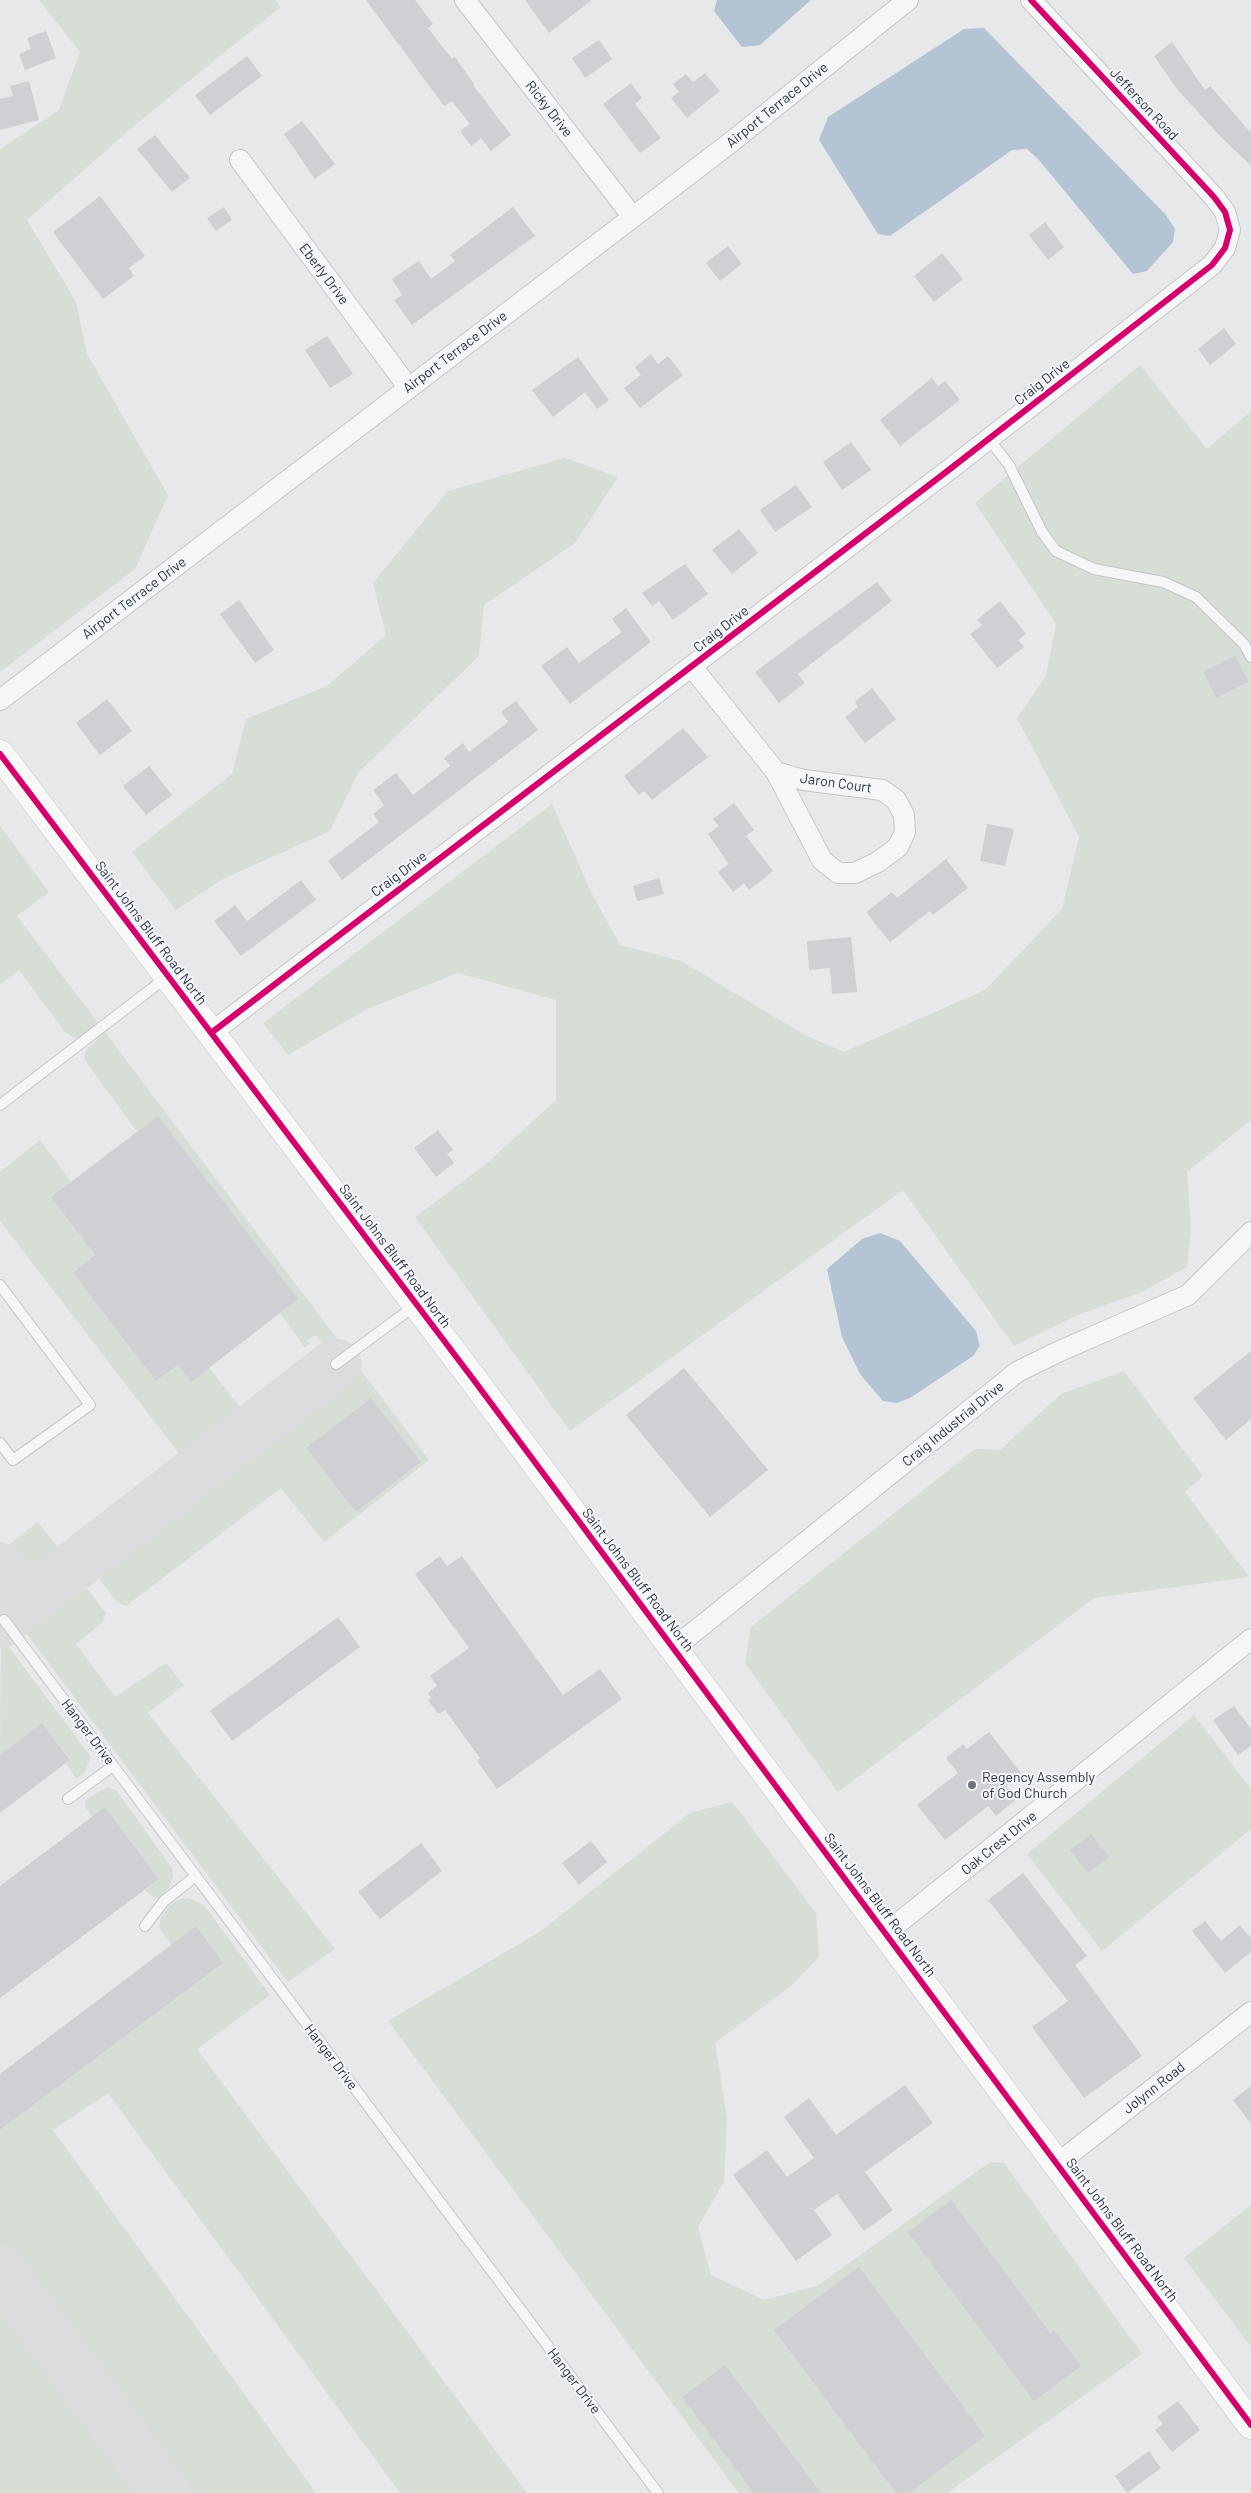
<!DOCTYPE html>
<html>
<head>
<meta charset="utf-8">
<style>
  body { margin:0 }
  canvas { display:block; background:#e6e8ea }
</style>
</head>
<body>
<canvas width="1251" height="2493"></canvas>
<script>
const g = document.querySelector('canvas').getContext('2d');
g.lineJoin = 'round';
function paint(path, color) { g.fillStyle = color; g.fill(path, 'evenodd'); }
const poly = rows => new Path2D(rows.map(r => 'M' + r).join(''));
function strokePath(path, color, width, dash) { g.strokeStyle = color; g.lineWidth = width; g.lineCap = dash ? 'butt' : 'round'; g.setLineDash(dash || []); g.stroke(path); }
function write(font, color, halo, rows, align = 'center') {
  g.font = font + ' Barlow,sans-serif'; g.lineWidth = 4; g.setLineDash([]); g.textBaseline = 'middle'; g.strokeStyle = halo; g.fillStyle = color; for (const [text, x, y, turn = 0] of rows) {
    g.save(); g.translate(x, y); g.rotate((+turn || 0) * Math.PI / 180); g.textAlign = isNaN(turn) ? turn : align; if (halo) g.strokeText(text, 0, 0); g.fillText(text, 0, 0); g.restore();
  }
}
paint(poly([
  [39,0,275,0,281,7,142,119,27,220,76,302,87,354,168,495,135,569,0,672,0,149,59,110,80,52],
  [1140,365,1207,449,1251,411,1251,1120,1187,1172,1191,1226,1187,1267,1142,1292,1075,1316,1014,1346,903,1190,570,1431,415,1217,486,1164,556,1100,556,1000,458,973,367,1009,288,1055,263,1023,552,804,591,892,620,945,681,961,805,1035,844,1052,985,990,1062,909,1079,837,1017,718,1046,676,1056,624,975,503],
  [565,458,618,477,575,543,484,605,479,656,358,773,330,831,223,879,176,910,132,852,232,774,246,719,327,686,386,635,373,583,448,491],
  [0,826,49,892,17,916,344,1348,332,1358,320,1355,318,1352,324,1347,316,1335,307,1340,310,1344,305,1348,280,1313,298,1299,158,1116,137,1132,85,1060,85,1052,97,1040,90,1030,77,1039,66,1033,19,970,0,985],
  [40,1140,71,1182,51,1197,95,1255,73,1273,156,1381,178,1365,191,1381,209,1367,244,1413,184,1460,0,1221,0,1172],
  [354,1361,429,1460,324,1542,281,1488,126,1606,118,1603,99,1579,99,1566,335,1384,336,1376],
  [371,1398,421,1462,356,1512,306,1448],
  [1124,1371,1203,1476,1185,1492,1249,1577,1094,1598,838,1792,745,1663,751,1627,975,1449,1000,1450,1061,1394],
  [38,1522,62,1553,61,1556,30,1580,7,1551,7,1546],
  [75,1585,85,1586,106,1613,103,1622,76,1644,115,1697,166,1663,184,1685,148,1713,335,1949,288,1982,27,1634,27,1622],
  [1,1644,9,1647,91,1757,84,1773,76,1779,66,1763,70,1759,42,1723,0,1755],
  [1194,1715,1251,1789,1251,1829,1102,1951,1027,1854],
  [108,1788,116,1790,172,1868,173,1877,169,1888,159,1898,154,1898,145,1890,159,1879,106,1808,92,1817,85,1806,86,1800,101,1790],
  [732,1802,816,1913,819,1957,792,1985,715,2043,727,2118,724,2182,698,2227,711,2275,764,2300,817,2286,990,2162,1004,2163,1142,2354,947,2493,739,2493,388,2021,541,1931,690,1813],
  [189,1898,204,1905,270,1995,197,2049,527,2493,400,2493,108,2093,53,2130,316,2493,180,2493,0,2247,0,2130,223,1963,196,1927,172,1945,159,1928,161,1918,168,1907,177,1900],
  [1251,2205,1251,2347,1184,2258],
  [0,2298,143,2493,0,2493]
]), '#d6ded6');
paint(poly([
  [717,0,811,0,760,45,742,47,714,11],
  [984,28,1166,215,1175,229,1173,242,1147,271,1133,274,1039,160,1027,149,1012,150,890,236,878,234,819,140,828,117,964,29],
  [880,1233,900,1241,976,1331,980,1346,973,1356,910,1398,897,1403,883,1401,860,1374,842,1337,827,1269,862,1239]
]), '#b4c4d5');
strokePath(poly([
  [0,1568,15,1586,36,1592,46,1588],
  [0,1623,336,1364],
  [0,2270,165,2493]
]), '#dadcde', 51);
paint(poly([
  [366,0,415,0,433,24,428,28,452,59,455,57,474,84,473,85,511,135,491,151,481,138,471,146,460,131,470,124,452,101,444,106],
  [525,0,592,0,549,33],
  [46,31,56,58,25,70,19,54,31,49,27,38],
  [599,40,612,59,585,78,572,58],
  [1172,42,1205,90,1210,86,1251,133,1251,166,1218,134,1177,89,1154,56],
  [247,56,262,76,210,115,195,95],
  [705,73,720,91,687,118,671,98,679,92,673,84,686,74,693,82],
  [29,81,39,120,0,130,0,99,13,96,10,86],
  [631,83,642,98,635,104,661,138,640,153,603,104],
  [302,121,335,164,315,179,284,134],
  [155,135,190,178,172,192,137,149],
  [100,196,145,256,129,268,134,276,103,299,53,232],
  [224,207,232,220,216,231,207,218],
  [513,207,535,236,412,325,394,300,402,295,392,279,419,261,431,279,455,261,450,255],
  [1045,222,1064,247,1048,260,1029,235],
  [728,246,742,264,720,281,706,263],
  [942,253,963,279,934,302,914,276],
  [1224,328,1236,344,1210,365,1198,349],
  [327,336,353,374,330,388,305,350],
  [651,354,658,364,668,356,683,375,640,408,624,388,641,375,635,367],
  [578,357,609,400,597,409,585,392,553,417,532,390],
  [932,378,938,386,945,381,960,400,900,446,880,420],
  [851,442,871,470,842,490,823,462],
  [796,485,812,507,775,532,760,510],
  [739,529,758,553,732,574,712,550],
  [685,564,708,594,673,620,659,601,652,606,642,593],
  [877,582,892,601,798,674,805,683,779,703,755,672],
  [239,600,274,650,255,663,220,614],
  [1000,601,1026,634,1018,640,1024,647,997,668,970,634,982,625,977,620],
  [626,608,651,642,570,704,541,666,567,647,579,663,622,632,612,619],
  [1235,656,1248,682,1216,698,1203,672],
  [872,688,896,719,865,743,845,717,858,707,855,702],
  [107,699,132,731,100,755,76,723],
  [516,701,538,730,342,880,328,861,379,822,373,814,384,805,373,790,396,773,413,795,450,766,444,758,463,743,469,752,508,722,501,712],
  [683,728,708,757,652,800,644,791,639,795,624,776],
  [149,766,172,795,146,815,123,786],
  [734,803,754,830,746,836,773,871,749,890,744,883,733,892,718,872,729,864,708,834,719,826,713,819],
  [987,824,1014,829,1005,866,980,861],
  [946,859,968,888,933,915,930,911,890,942,866,912,892,892,897,898],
  [659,878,664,894,637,901,633,886],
  [301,880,316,900,241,956,214,921,235,905,247,921],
  [851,937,857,992,832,994,830,968,809,970,807,941],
  [158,1116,298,1299,191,1382,178,1365,156,1381,73,1273,95,1255,51,1197],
  [438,1130,453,1150,447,1154,454,1163,436,1177,414,1148],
  [1251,1351,1251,1419,1226,1440,1193,1398],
  [684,1368,768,1470,710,1517,626,1415],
  [371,1398,421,1462,356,1512,306,1448],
  [440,1556,447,1566,462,1556,563,1695,600,1669,622,1699,497,1789,477,1761,480,1758,445,1710,438,1714,428,1700,431,1698,428,1693,437,1686,430,1676,469,1648,415,1574],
  [338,1617,360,1647,232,1741,210,1711],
  [1234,1706,1251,1729,1251,1746,1238,1755,1213,1720],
  [42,1723,70,1760,0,1813,0,1755],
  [989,1732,1022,1774,1006,1786,1017,1799,996,1816,988,1806,945,1840,917,1805,958,1773,946,1758,963,1744,967,1749],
  [105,1807,159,1879,0,1998,0,1886],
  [1091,1834,1109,1857,1088,1873,1070,1850],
  [591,1841,607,1862,579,1885,562,1863],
  [421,1843,442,1871,380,1919,358,1892],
  [1023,1873,1087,1956,1075,1965,1142,2056,1084,2098,1032,2027,1068,2001,988,1900],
  [1205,1921,1221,1941,1240,1925,1251,1938,1251,1952,1225,1973,1192,1931],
  [196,1926,223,1963,0,2130,0,2074],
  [905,2085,933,2123,865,2172,893,2210,864,2231,837,2194,814,2210,832,2235,796,2261,733,2175,767,2150,787,2177,814,2158,784,2117,809,2098,836,2135],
  [1251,2086,1251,2124,1233,2100],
  [951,2200,1050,2333,1054,2330,1081,2366,1034,2401,908,2232],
  [859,2267,985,2436,909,2493,896,2493,774,2330],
  [725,2365,821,2493,754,2493,682,2397],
  [1178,2401,1200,2430,1172,2452,1155,2430,1163,2424,1157,2417],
  [1149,2451,1161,2468,1127,2493,1115,2476]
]), '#ced0d3');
const lane = poly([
  [989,439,1009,465,1042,532,1056,551,1094,569,1163,582,1196,597,1244,644,1251,657],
  [0,1105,167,977],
  [0,1285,90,1405,13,1460,0,1443],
  [336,1364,416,1305],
  [4,1620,658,2493],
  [68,1799,113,1766],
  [145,1926,164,1901,196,1876]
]);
const street = poly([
  [465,0,633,217],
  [240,160,408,387],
  [692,667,776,772,822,860,838,873,855,873,878,862,898,847,905,832,904,815,896,800,882,790,804,780,776,772],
  [0,700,730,143,908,0],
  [211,1033,950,469,1212,265,1225,248,1230,230,1225,212,1214,197,1031,0],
  [674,1648,1017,1372,1060,1351,1188,1295,1251,1232],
  [886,1933,1251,1639],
  [1057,2164,1251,2012]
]);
const secondary = poly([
  [0,754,473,1379,1251,2425]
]);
strokePath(lane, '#c4c6c8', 12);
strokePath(street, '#c4c6c8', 22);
strokePath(secondary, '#c4c6c8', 29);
strokePath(lane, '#f5f6f7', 10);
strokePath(street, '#f5f6f7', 20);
strokePath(secondary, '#f8f8f8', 28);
strokePath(poly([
  [0,754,473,1379,1251,2425],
  [211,1033,950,469,1212,265,1225,248,1230,230,1225,212,1214,197,1031,0]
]), '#d6006c', 6);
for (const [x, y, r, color] of [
  [972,1785,5,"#6c737f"]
]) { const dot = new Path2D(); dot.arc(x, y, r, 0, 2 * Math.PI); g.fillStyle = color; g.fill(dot); strokePath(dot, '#f4f6f9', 2); }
write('14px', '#2b3445', '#f4f6f9', [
  ["Jefferson Road",1144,104,47],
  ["Airport Terrace Drive",777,105,-39],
  ["Ricky Drive",549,109,52],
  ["Eberly Drive",324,274,53],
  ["Airport Terrace Drive",455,352,-37],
  ["Craig Drive",1042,382,-38],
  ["Airport Terrace Drive",134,598,-37],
  ["Craig Drive",721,629,-38],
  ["Jaron Court",836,783,8],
  ["Craig Drive",399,874,-37],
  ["Saint Johns Bluff Road North",151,933,53],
  ["Saint Johns Bluff Road North",395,1256,53],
  ["Craig Industrial Drive",953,1424,-39],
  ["Saint Johns Bluff Road North",638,1580,53],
  ["Hanger Drive",88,1732,53],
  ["Oak Crest Drive",999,1843,-39],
  ["Saint Johns Bluff Road North",880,1905,53],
  ["Hanger Drive",331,2057,53],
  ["Jolynn Road",1154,2088,-38],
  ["Saint Johns Bluff Road North",1122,2230,53],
  ["Hanger Drive",574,2381,53]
]);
write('14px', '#2b3445', '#f4f6f9', [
  ["Regency Assembly",982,1777],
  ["of God Church",982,1793]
], 'left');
</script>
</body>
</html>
